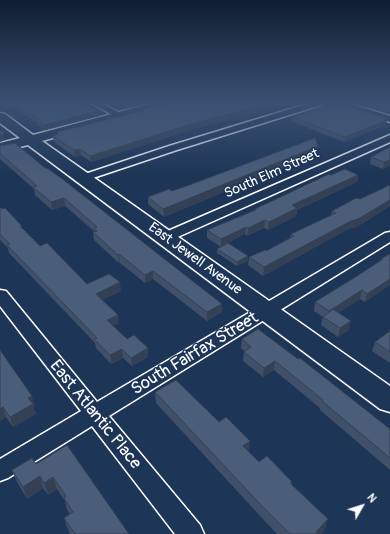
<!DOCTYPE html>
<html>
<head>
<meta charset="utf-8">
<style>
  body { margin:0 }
  #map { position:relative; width:390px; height:534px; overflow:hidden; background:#1d3557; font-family:Pangolin,sans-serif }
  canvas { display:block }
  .north { position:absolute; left:342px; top:486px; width:40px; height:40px; -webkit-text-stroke:3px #1d3557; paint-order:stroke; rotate:51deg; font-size:11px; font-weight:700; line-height:16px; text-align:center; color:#fff }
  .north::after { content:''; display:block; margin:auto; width:14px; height:18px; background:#fff; clip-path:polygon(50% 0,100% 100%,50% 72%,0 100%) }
</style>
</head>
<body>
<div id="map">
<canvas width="390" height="534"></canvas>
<div class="north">N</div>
</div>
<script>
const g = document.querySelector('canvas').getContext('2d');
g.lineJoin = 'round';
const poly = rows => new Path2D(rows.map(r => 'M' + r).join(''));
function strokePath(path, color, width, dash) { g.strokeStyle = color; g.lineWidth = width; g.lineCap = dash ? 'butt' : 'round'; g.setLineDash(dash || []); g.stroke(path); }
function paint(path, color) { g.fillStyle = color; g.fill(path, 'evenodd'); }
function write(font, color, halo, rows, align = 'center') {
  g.font = font + ' Pangolin,sans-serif'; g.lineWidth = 3; g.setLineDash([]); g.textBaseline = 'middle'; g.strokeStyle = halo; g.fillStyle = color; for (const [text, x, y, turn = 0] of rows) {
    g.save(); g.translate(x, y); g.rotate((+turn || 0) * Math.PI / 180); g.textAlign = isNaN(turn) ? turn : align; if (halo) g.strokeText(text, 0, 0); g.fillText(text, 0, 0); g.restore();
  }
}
const street = poly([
  [91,103,101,103,124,115,122,117,116,117,91,103],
  [310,103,322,103,321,105,177,150,87,180,79,180,77,178,79,176,169,146,310,103],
  [336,103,348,103,390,116,390,122,337,105,336,103],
  [390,135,390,142,171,240,166,241,161,240,159,237,161,234,390,135],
  [390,232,390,242,109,416,200,525,204,534,175,534,92,426,8,478,0,481,0,459,81,411,0,306,0,290,6,291,97,402,385,233,390,232]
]);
const secondary = poly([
  [153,103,171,103,169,106,42,141,390,386,390,412,380,409,28,145,0,152,0,143,20,138,0,123,0,113,5,114,33,135,153,103]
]);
strokePath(street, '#fff', 3);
strokePath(secondary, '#fff', 3);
paint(street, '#1d3557');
paint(secondary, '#1d3557');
paint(poly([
  [6,103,83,103,99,116,45,130,37,125,36,122],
  [120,103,149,103,130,108],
  [167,103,287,103,191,130,91,162,81,155,75,157,54,142,53,136,57,135,57,132,143,110,143,109],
  [352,103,390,103,390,114],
  [292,117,387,118,386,125,344,142,291,121],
  [0,146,45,168,222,312,207,321,153,279,145,283,120,263,119,263,94,240,93,232,95,232,65,206,52,210,35,195,34,189,0,159],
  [318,146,317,153,164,217,148,204,148,197,172,191],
  [390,147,383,169,370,164,371,157],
  [331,175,358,175,357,182,297,210,296,216,268,230,264,228,247,236,245,234,222,246,248,256,248,261,237,266,217,253,217,249,221,247,207,238,207,230,254,210,255,209],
  [390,185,390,206,357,227,350,228,263,276,248,265,249,257,266,251,290,238,291,234,331,215,332,211,360,199],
  [0,207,22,226,22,228,40,246,87,284,121,291,102,300,119,323,113,326,127,339,148,348,148,357,132,366,123,358,111,364,96,348,95,343,9,253,8,248,0,240],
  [390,254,365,302,360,299,338,313,349,330,338,337,321,325,323,317,314,311,315,302,357,276,381,260,382,258],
  [390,331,390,363,372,351,375,342],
  [242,339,390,429,390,470,320,410,320,408,274,370,263,377,243,361,244,352,245,351,241,348],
  [0,350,35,406,33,407,36,414,13,427,6,417,0,421],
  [155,392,219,422,259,462,292,482,292,485,325,530,321,534,277,534,261,517,156,403],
  [36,464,129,534,70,534,68,530,64,518,70,514,67,510,65,501,57,489,48,495,43,488,27,499,17,482,12,470]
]), '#405068');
paint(poly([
  [129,103,149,103,130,108],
  [269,103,287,103,191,130,91,162,90,156,191,124],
  [99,111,99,116,45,130,44,125],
  [387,118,386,125,344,142,345,137],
  [4,134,5,140,0,142,0,135],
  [318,146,317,153,164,217,163,209],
  [80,149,81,155,75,157,74,150],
  [390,160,390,166,383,169,384,162],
  [358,175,357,182,297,210,296,216,268,230,269,222,292,205],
  [64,198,65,206,52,210,51,202],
  [390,200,390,206,357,227,350,228,263,276,264,267],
  [265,220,264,228,247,236,248,228],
  [246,227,245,234,221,247,221,239],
  [119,254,120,263,119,263,118,255],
  [248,256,248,261,237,266,237,262],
  [153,271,153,279,145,283,145,275],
  [390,279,390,285,365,302,367,294],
  [120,282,121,291,97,302,96,294],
  [362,290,360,299,327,320,329,311],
  [222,304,222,312,207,321,207,312],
  [118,315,119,323,108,329,107,320],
  [351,321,349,330,338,337,340,328],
  [148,348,148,357,132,366,131,358],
  [122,349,123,358,111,364,110,355],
  [275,361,274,370,263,377,264,368],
  [32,396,35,406,33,407,36,414,13,427,10,417,28,398],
  [3,407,6,417,0,421,0,409],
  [250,441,249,452,243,446],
  [40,476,43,488,27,499,23,487],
  [53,477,57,489,48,495,44,483],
  [328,519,325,530,321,534,316,534,316,532]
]), '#344155');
const building = poly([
  [12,103,83,103,99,111,44,125,36,120,39,119,12,103],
  [167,103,269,103,191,124,90,156,80,149,74,150,53,136,59,134,57,132,145,110,143,109,167,103],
  [336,103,387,118,384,119,387,120,345,137,292,117,336,103],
  [366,103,390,103,390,110,366,103],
  [0,130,3,132,4,134,0,135,0,130],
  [315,138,318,146,163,209,148,197,169,189,172,191,192,184,315,138],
  [15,143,45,168,47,168,61,178,222,304,207,312,153,271,145,275,119,254,118,255,93,232,97,231,94,228,97,227,64,198,51,202,33,187,37,186,0,153,0,146,15,143],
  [390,147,390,160,384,162,371,157,390,147],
  [345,169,358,175,292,205,297,208,269,222,265,220,248,228,246,227,221,239,207,230,256,210,255,209,329,174,331,175,345,169],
  [390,185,390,200,358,219,351,221,264,267,249,257,265,250,266,251,294,236,291,234,336,213,332,211,356,198,360,199,390,185],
  [0,207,2,209,5,208,22,226,20,226,40,246,47,243,87,284,109,274,120,282,96,294,118,315,107,320,127,339,134,335,148,348,131,358,122,349,110,355,94,339,97,338,7,245,10,244,0,234,0,207],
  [228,243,248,256,237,262,217,249,228,243],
  [390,254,390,279,367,294,362,290,329,311,315,302,357,276,383,259,382,258,390,254],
  [333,309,351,321,340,328,323,317,333,309],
  [258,329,298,359,300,358,390,429,390,458,322,401,323,400,275,361,264,368,244,352,251,347,242,339,258,329],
  [390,331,390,352,375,342,390,331],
  [0,350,32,396,28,398,33,404,10,417,3,407,0,409,0,350],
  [176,380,219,422,226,417,250,441,243,446,259,462,267,456,292,482,290,483,328,519,316,532,319,534,290,534,262,506,155,392,176,380],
  [67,445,129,534,75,534,64,518,73,512,64,498,66,496,53,477,44,483,40,476,23,487,12,470,32,458,36,464,67,445]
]);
paint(building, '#4a5d79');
strokePath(building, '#344155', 1);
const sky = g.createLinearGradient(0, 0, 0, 177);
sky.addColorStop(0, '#101d30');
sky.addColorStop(0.58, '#3a5174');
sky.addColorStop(1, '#3a517400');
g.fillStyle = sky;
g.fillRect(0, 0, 390, 177);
write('14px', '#fff', '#1d3557', [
  ["South Elm Street",272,174,-24],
  ["East Jewell Avenue",195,259,36]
]);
write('17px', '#fff', '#1d3557', [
  ["South Fairfax Street",195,354,-31],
  ["East Atlantic Place",95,415,51]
]);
</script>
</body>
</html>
